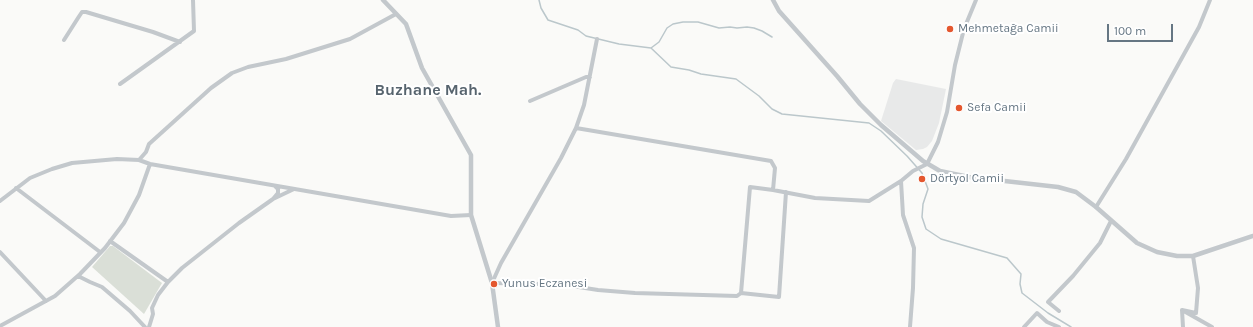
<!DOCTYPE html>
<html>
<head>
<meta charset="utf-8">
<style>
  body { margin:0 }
  #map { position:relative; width:1253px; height:327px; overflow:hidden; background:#fafaf8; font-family:Karla,sans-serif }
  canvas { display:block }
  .scale { position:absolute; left:1107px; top:24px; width:66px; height:18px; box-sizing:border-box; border:2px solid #657683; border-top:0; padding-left:5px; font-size:12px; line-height:14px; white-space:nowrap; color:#657683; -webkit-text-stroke:3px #fff; paint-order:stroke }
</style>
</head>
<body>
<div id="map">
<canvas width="1253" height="327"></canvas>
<div class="scale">100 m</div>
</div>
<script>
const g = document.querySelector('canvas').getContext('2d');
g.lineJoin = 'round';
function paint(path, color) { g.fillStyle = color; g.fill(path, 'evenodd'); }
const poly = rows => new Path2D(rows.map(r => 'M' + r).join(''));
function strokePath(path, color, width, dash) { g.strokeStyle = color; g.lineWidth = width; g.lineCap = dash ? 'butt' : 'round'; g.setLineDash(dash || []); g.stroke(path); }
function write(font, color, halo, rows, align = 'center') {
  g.font = font + ' Karla,sans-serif'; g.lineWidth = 4; g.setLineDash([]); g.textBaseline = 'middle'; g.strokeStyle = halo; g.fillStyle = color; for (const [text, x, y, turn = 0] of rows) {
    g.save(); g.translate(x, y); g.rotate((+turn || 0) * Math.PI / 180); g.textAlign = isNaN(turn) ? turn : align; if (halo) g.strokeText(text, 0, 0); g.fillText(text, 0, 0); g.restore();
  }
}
paint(poly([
  [896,79,946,89,939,123,932,141,927,147,923,149,916,150,881,121,893,83]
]), '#e8e9e9');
paint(poly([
  [110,246,113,246,162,283,144,314,92,267]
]), '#dadfd7');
strokePath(poly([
  [539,0,541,8,548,20,578,30,586,36,619,44,651,48,671,67,689,70,701,74,736,79,759,96,772,109,782,114,869,123,881,131,907,156,922,173,928,189,923,204,922,217,926,229,941,239,1007,258,1021,274,1020,284,1022,293,1048,313,1071,327],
  [651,48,659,42,667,28,673,24,683,22,698,22,719,28,730,27,737,28,747,27,754,28,762,31,772,37]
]), '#bbc7cb', 1.5);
strokePath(poly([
  [597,39,584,105,576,128,561,158,501,263,492,283,541,284,553,283,598,290,635,293,737,296,741,293,779,297,786,192],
  [64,40,78,18,82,12,86,12,153,32,180,42],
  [120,84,194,31,193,0],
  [530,101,586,77,590,77],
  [576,128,771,161,775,168,773,190],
  [139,160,146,152,149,144,211,88,232,73,248,67,286,59,350,39,396,14],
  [275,186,278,189,278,193,273,199,294,189],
  [16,188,100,252],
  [0,201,30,178,52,169,72,163,117,159,139,160,150,164,451,216,471,215],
  [1096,207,1126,159,1199,27,1210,0],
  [110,241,168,282],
  [0,252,46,301],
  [1193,256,1198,288,1196,313,1182,310,1212,327],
  [78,276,90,282,102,287,130,311,145,327],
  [741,293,750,187,773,190,815,198,869,201,901,181],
  [1182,310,1183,327],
  [1059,311,1048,302,1073,276,1100,243,1111,221],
  [0,326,55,296,80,274,105,248,124,223,139,195,150,164],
  [149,327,153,314,152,308,158,295,168,282,182,268,239,223,273,199],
  [910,327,913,288,914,248,903,215,901,181,913,171,927,164,938,142,947,112,955,65,964,29,976,0],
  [1024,327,1037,313,1047,322,1059,327]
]), '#c3c8cc', 4);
strokePath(poly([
  [383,0,406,24,422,68,471,155,471,215,492,283,498,327],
  [773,0,779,11,837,76,860,104,881,125,923,161,940,171,969,177,1058,187,1076,192,1096,207,1137,243,1157,252,1177,256,1193,256,1253,236]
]), '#c3c8cc', 4.5);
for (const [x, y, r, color] of [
  [950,29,4,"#e4572e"],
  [959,108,4,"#e4572e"],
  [922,179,4,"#e4572e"],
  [494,284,4,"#e4572e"]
]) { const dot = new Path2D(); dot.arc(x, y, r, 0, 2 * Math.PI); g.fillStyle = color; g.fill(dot); strokePath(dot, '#fff', 1.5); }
write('12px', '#657683', '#fff', [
  ["Mehmetağa Camii",958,29],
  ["Sefa Camii",967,108],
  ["Dörtyol Camii",930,179],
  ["Yunus Eczanesi",502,284]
], 'left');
write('bold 16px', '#57646e', '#fff', [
  ["Buzhane Mah.",428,90]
]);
</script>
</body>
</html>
